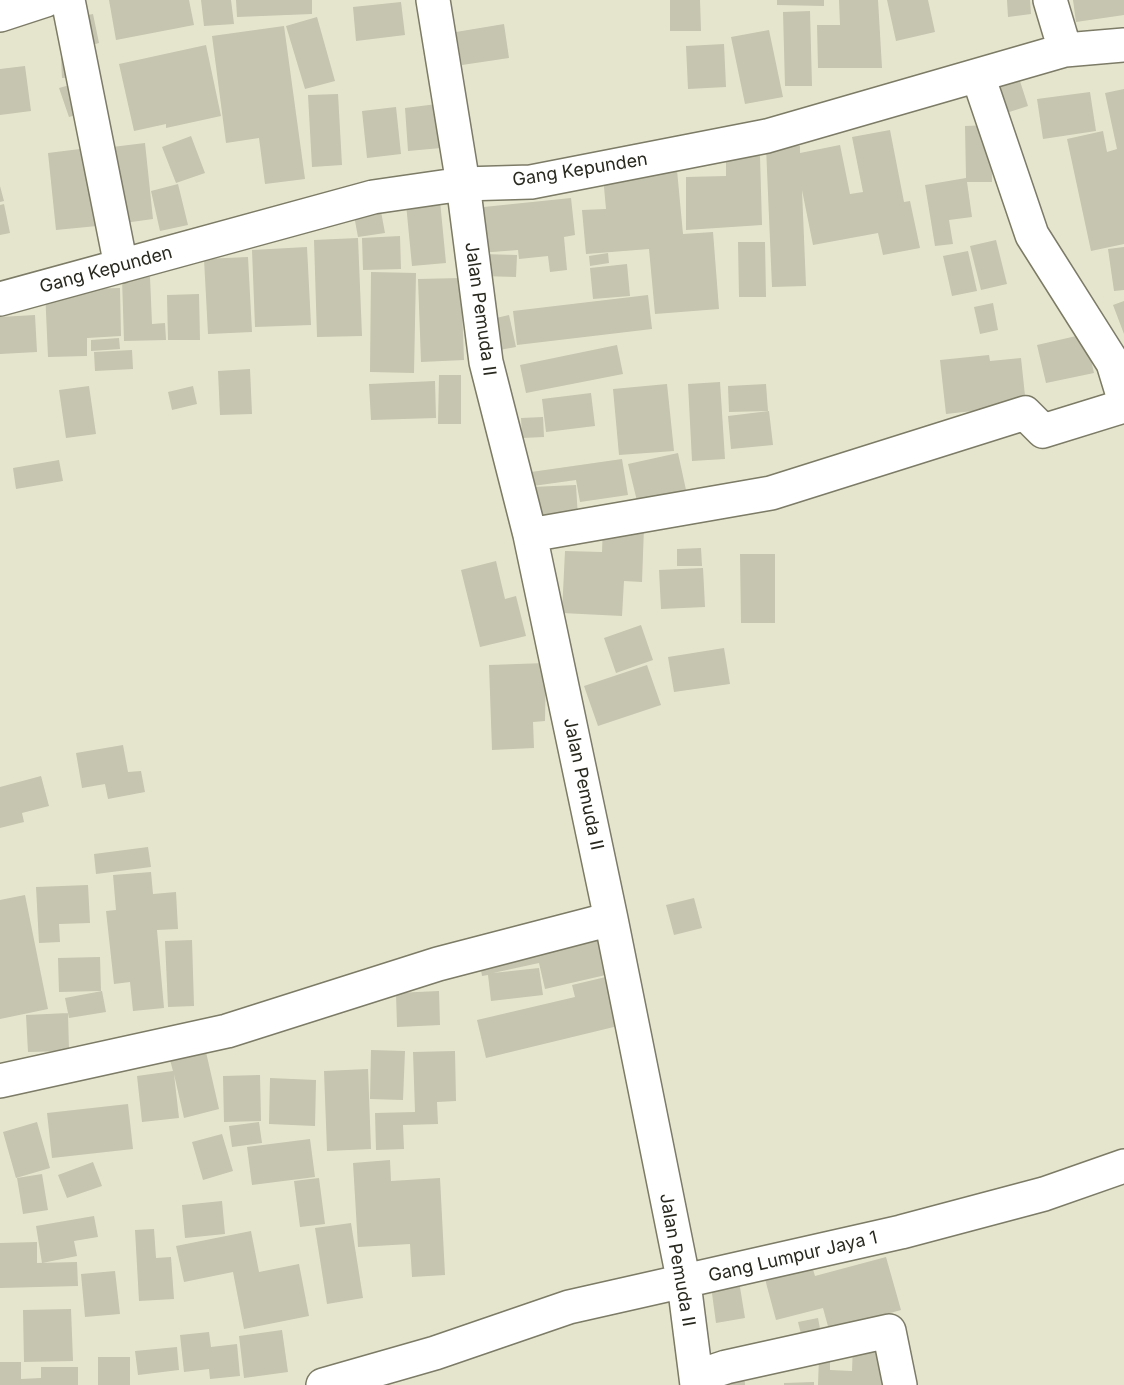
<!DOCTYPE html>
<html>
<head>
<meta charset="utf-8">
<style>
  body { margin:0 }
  canvas { display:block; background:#e5e4cd }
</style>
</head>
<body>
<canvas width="1124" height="1385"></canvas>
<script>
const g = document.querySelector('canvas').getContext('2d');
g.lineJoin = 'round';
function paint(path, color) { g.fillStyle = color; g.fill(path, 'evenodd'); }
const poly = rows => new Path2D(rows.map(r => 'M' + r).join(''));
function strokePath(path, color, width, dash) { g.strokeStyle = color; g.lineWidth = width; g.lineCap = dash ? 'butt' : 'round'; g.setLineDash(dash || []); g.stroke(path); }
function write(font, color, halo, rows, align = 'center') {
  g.font = font + ' Inter,sans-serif'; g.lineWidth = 4.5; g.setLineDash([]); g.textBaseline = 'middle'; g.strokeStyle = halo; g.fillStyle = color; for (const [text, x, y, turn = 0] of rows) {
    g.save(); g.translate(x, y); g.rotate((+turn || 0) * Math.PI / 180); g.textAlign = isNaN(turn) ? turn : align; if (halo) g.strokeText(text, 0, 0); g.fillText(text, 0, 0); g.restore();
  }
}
paint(poly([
  [109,0,189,0,194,25,116,40],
  [201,0,231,0,234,24,204,26],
  [236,0,312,0,312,14,237,17],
  [670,0,700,0,701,31,670,31],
  [777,0,824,0,824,6,777,5],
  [839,0,878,0,882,68,818,68,817,25,840,25],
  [887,0,928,0,935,32,896,41],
  [1007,0,1030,0,1031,14,1008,17],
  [1073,0,1124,0,1124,15,1076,22],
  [401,2,405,35,356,41,353,7],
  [810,11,812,86,785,86,783,12],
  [93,14,99,43,85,47,78,17],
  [317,17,335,81,305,89,286,26],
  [504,24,509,58,462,65,456,32],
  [284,26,305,179,265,184,259,138,226,143,212,36],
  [769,30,783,97,745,104,731,37],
  [724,44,726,87,688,89,686,46],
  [206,45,221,116,166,128,166,124,134,131,119,64],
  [78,57,79,77,62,78,61,58],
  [25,66,31,111,0,115,0,69],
  [1019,78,1028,106,1000,115,991,87],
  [77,83,87,112,69,117,59,88],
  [1124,89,1124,244,1091,251,1067,139,1103,131,1107,152,1117,149,1105,93],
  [1090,92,1096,131,1043,139,1037,99],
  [338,94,342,165,312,167,308,95],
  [437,104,441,148,408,151,405,108],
  [396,107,401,154,367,158,362,111],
  [991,125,992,182,967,182,972,217,949,220,953,244,935,246,925,185,966,178,965,126],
  [890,130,904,202,910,201,920,248,883,255,878,233,813,245,802,190,806,286,772,287,766,147,800,146,800,153,840,145,850,194,863,192,852,137],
  [191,136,205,173,176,183,162,147],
  [145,143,153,219,124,223,104,148],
  [88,148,97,226,56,230,48,153],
  [726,156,760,156,762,225,686,230,686,177,726,176],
  [677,170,683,234,713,232,719,309,655,314,649,249,586,254,582,210,606,209,603,176],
  [178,184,188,225,160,231,151,191],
  [0,186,4,201,0,202],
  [571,198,575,235,564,237,567,270,550,272,548,256,519,259,518,250,479,253,474,208],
  [440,201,446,263,412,266,406,204],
  [4,204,10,233,0,235,0,205],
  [380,206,385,233,358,237,353,210],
  [400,236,401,269,363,270,362,238],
  [358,238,362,336,317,337,314,240],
  [996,240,1007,284,981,290,970,246],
  [738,242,765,242,766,297,739,297],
  [307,247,311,325,255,327,252,250],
  [1124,247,1124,290,1114,291,1108,249],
  [968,251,977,291,952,296,943,256],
  [608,253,609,263,590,266,589,256],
  [481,254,517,255,516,277,481,276],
  [248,257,252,332,208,334,204,259],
  [627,264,630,296,593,299,590,268],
  [371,272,416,273,414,373,370,372],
  [150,277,152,324,165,323,166,340,124,341,122,278],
  [461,278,464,360,421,362,418,279],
  [120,288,121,336,87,338,87,356,48,357,45,290],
  [199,294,200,340,168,340,167,295],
  [648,295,652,329,517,345,513,311],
  [1124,301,1124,334,1113,305],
  [993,303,998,330,980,334,974,307],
  [35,315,37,352,0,354,0,317],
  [509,315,516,347,499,350,492,319],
  [1085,334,1094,373,1046,383,1037,345],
  [119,338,120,349,91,351,91,340],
  [617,345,623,374,526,393,520,365],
  [132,350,133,369,95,371,94,352],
  [989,355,990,361,1021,358,1026,405,946,414,940,360],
  [250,369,252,414,220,415,218,371],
  [439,375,461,375,461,424,438,424],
  [435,381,436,418,371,420,369,384],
  [720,382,725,459,692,461,688,384],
  [667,384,674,451,619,455,613,389],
  [766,384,768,411,729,412,728,386],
  [89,386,96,434,66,438,59,390],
  [193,386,197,404,172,410,168,392],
  [591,393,595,426,546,432,542,399],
  [769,411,773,445,731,449,728,416],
  [543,417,544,437,522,438,521,418],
  [678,453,686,490,637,501,628,464],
  [622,459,628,495,580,502,576,480,533,486,531,472],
  [59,460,63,481,16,489,13,468],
  [576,485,578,518,533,520,532,487],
  [603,525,644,527,642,582,624,581,622,616,562,613,565,551,602,552],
  [701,548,702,566,677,566,677,549],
  [740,554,775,554,775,623,741,623],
  [496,561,505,599,516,596,526,636,480,647,461,570],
  [703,568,705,607,661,609,659,570],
  [641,625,653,660,616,673,604,638],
  [724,648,730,684,674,692,668,657],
  [546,663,545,721,533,722,534,748,492,750,489,665],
  [647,665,661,705,598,726,584,686],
  [123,745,128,772,141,771,145,792,108,799,105,784,82,788,76,753],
  [41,776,49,806,22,813,24,822,0,828,0,787],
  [148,847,151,867,96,874,94,854],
  [151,872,153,894,176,892,178,929,157,930,164,1008,133,1011,130,982,114,984,106,911,116,910,113,875],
  [88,885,90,923,59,924,60,942,39,943,36,887],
  [25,895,48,1009,0,1019,0,900],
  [694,898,702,928,674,935,666,905],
  [602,937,610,974,545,989,539,963,493,973,539,968,543,995,491,1001,488,975,482,976,480,964],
  [192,940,194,1006,168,1007,165,941],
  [100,957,101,991,59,992,58,958],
  [610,976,622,1025,486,1058,477,1020,575,997,572,985],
  [102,991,106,1012,69,1018,65,998],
  [439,991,440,1025,397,1027,396,993],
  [68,1013,69,1051,28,1052,26,1015],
  [371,1050,405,1051,403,1100,370,1099],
  [455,1051,456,1101,437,1102,438,1124,403,1125,404,1149,376,1150,375,1113,415,1112,413,1052],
  [206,1052,219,1109,184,1118,174,1074,179,1118,142,1122,137,1076,173,1071,170,1060],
  [368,1069,371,1149,327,1151,324,1071],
  [260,1075,261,1121,224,1122,223,1076],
  [270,1078,316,1080,315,1126,269,1124],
  [128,1104,133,1149,52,1158,47,1113],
  [37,1122,50,1168,16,1178,3,1132],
  [259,1122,262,1143,232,1147,229,1126],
  [222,1134,233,1171,203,1180,192,1142],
  [310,1139,315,1177,252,1185,247,1147],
  [390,1160,391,1181,440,1178,445,1275,412,1277,410,1244,358,1247,353,1163],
  [93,1162,102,1186,67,1198,58,1175],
  [42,1174,48,1210,23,1214,17,1178],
  [319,1178,325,1224,300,1227,294,1181],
  [222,1201,225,1234,185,1238,182,1205],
  [94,1216,98,1237,74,1241,77,1256,42,1263,36,1226],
  [351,1223,363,1298,327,1304,315,1228],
  [154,1229,156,1258,171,1257,174,1299,139,1301,135,1230],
  [251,1231,259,1272,299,1264,309,1316,244,1329,233,1272,184,1282,176,1246],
  [37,1242,37,1263,77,1262,78,1286,0,1288,0,1243],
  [886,1257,901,1310,829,1330,823,1308,776,1320,765,1279,812,1266,815,1276],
  [115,1271,120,1314,85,1317,81,1274],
  [739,1281,745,1318,716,1323,711,1286],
  [71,1309,73,1361,24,1362,23,1310],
  [818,1318,821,1334,802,1338,798,1322],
  [282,1330,288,1372,244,1378,239,1336],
  [209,1332,211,1347,237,1344,240,1376,210,1379,209,1369,184,1372,180,1335],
  [853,1345,885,1346,883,1385,818,1385,819,1357,830,1357,830,1370,852,1371],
  [177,1347,179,1370,138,1375,135,1351],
  [98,1357,130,1357,130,1385,98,1385],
  [0,1362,21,1362,21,1379,41,1378,41,1367,78,1367,78,1385,0,1385],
  [744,1371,745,1385,729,1385,729,1372],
  [814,1382,814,1385,784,1385,784,1383]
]), '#c6c5af');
const street = poly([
  [68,0,121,266],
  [433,0,463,184,486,362,530,535,611,919,684,1283,697,1385],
  [1050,0,1065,50],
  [0,15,46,0],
  [978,76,1032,235,1113,363,1124,399],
  [0,299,373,197,463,184,531,182,767,136,1065,50,1124,45],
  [530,535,771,493,1025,413,1043,431,1124,406],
  [0,1081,227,1031,438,964,611,919],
  [696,1377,726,1367,889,1331,900,1385],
  [323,1385,435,1353,569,1307,901,1232,1044,1194,1124,1166]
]);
strokePath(street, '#7c7b66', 36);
strokePath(street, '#fff', 33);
write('18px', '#28281f', '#fff', [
  ["Gang Kepunden",580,170,-9],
  ["Gang Kepunden",106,270,-15],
  ["Jalan Pemuda II",480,309,82],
  ["Jalan Pemuda II",583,784,78],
  ["Gang Lumpur Jaya 1",793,1257,-13],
  ["Jalan Pemuda II",677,1260,80]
]);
</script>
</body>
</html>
